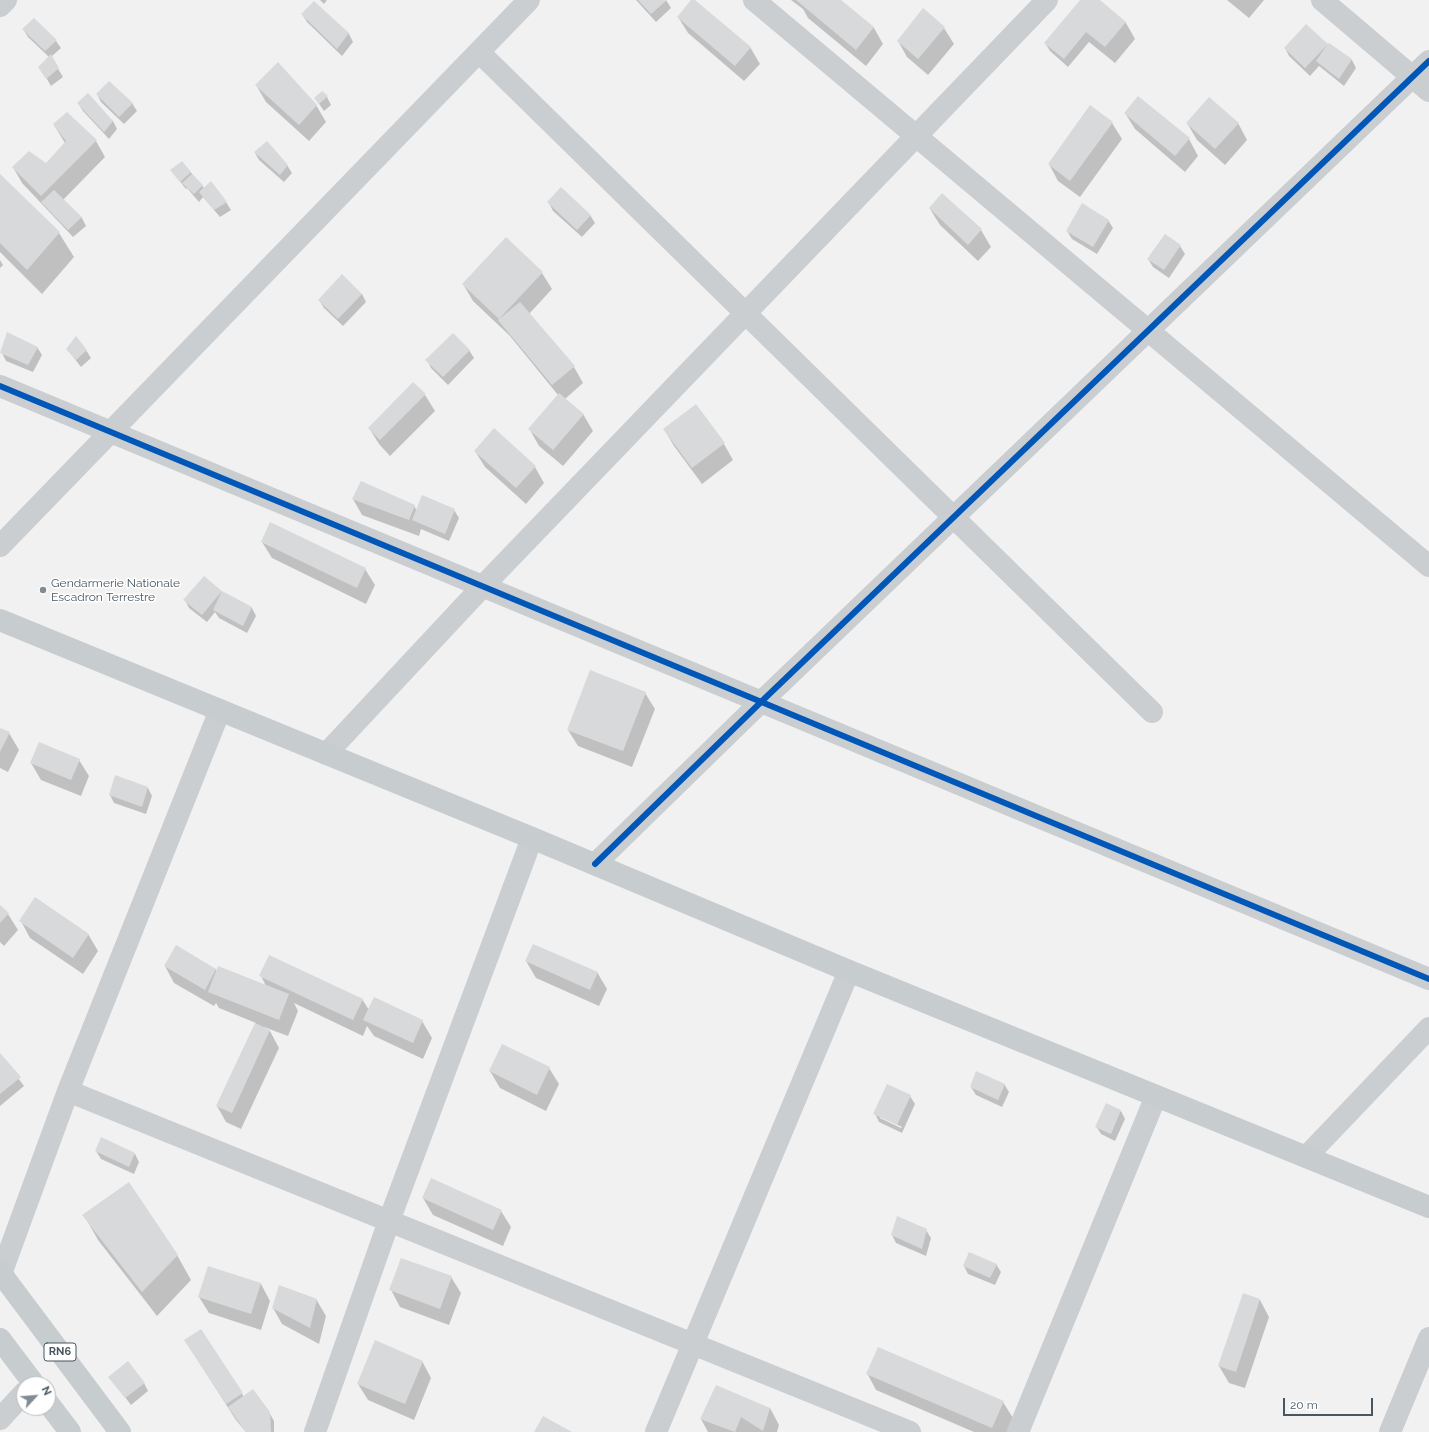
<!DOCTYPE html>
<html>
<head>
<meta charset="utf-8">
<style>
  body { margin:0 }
  #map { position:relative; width:1429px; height:1432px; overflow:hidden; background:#f2f1f1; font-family:Raleway,sans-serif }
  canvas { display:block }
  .north { position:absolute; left:16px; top:1376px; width:40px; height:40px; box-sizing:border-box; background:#fff; border:1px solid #b5bbbf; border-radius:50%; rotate:64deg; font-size:11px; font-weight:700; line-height:16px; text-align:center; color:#475660 }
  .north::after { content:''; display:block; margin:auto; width:14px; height:18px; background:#838c93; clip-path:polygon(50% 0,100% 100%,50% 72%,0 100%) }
  .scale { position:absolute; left:1283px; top:1398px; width:90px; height:18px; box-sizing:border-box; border:2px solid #475660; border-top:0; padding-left:5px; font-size:12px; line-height:14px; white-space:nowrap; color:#475660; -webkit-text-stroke:3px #fff; paint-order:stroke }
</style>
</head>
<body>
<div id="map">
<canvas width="1429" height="1432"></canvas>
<div class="north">N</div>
<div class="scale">20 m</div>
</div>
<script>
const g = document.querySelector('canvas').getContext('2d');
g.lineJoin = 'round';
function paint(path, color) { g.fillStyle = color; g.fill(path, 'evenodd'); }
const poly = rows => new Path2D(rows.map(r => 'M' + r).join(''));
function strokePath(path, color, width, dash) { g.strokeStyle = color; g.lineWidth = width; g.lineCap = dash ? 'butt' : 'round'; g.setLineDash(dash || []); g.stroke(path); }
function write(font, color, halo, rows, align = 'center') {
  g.font = font + ' Raleway,sans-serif'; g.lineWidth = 3; g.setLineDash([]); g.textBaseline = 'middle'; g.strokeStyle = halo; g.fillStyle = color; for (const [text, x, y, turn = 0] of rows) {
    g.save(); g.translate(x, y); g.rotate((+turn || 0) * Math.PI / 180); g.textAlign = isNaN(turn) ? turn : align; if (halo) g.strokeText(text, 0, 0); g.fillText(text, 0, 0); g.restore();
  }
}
paint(poly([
  [320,0,327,0,324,4],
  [636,0,666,0,671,8,656,22],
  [692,0,750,47,760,64,744,81,688,33,678,17],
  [791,0,840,0,874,28,883,44,866,66,808,18,803,9],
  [1081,0,1098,0,1126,23,1135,39,1115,63,1089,42,1068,67,1050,51,1045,43],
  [1227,0,1264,0,1249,18],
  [314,2,349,34,353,42,342,56,307,22,302,14],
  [1306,25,1328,46,1329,44,1352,60,1356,68,1344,86,1319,66,1310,76,1289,56,1285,48],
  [944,28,954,44,928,75,907,57,898,41],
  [23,29,56,41,61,48,51,57,63,77,51,86,40,67,49,57,28,37],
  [256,85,316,105,326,122,309,141,266,102],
  [97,94,132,103,137,111,124,124,101,102],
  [327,97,331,105,324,111,315,98],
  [78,103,113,121,117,129,109,139,83,111],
  [1125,113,1189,139,1198,156,1185,172,1135,129],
  [1112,123,1122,139,1080,197,1058,181,1049,164],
  [1187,123,1238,123,1247,140,1225,165,1197,140],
  [54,125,96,141,105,157,63,200,82,218,86,226,73,237,22,183,13,167,46,164,65,143],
  [255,153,287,165,292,173,284,182,259,160],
  [182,162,204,188,226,202,231,210,220,217,203,197,199,202,187,188,186,189,171,170],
  [0,176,59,233,74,257,42,294,0,252],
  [549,203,590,215,595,223,582,237,553,211],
  [930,209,981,230,991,247,978,261,940,225],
  [1108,220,1113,228,1097,254,1072,239,1067,231],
  [506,239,542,273,552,289,529,314,574,367,583,383,565,399,583,414,593,431,563,466,539,446,530,430,558,395,510,336,473,301,463,284],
  [1180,246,1185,254,1169,278,1153,267,1148,259],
  [0,260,3,265,0,268],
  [362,294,366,302,343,326,324,308,319,300],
  [37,347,42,355,33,372,6,361,2,353],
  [67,349,86,350,91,358,81,367],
  [469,350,474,358,448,385,431,368,427,360],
  [425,395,435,411,390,456,379,444,369,428],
  [696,406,724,444,733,460,702,484,674,446,664,429],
  [475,451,535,467,544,483,526,504,485,467],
  [353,499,414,506,417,511,454,510,459,518,449,541,421,529,419,536,362,515],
  [262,542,365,569,375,585,366,604,272,558],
  [204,577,222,592,252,608,256,616,247,633,219,618,215,612,207,622,189,608,185,600],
  [645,693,655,709,632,767,578,746,568,730],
  [0,729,9,733,19,750,8,772,0,768],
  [79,760,89,776,81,796,41,780,31,763],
  [148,788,152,796,146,814,114,803,110,795],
  [0,906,8,914,18,930,4,946,0,942],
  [21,921,88,934,98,951,83,974,30,938],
  [526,961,597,972,607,989,599,1006,536,978],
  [165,966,216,969,217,972,266,986,261,976,362,999,369,1010,422,1021,432,1038,423,1059,374,1036,367,1026,363,1036,294,1003,298,1011,288,1036,264,1027,263,1028,270,1031,279,1048,241,1129,226,1122,217,1106,256,1023,219,1008,216,1003,214,1006,174,983],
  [0,1054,24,1086,0,1106],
  [549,1068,559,1084,546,1111,500,1088,490,1071],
  [1004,1084,1009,1092,1002,1107,976,1095,971,1087],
  [910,1096,915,1104,902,1133,879,1122,875,1114],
  [880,1116,902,1127,901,1128,880,1118],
  [1121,1111,1125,1119,1115,1141,1101,1134,1096,1126],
  [96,1151,135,1154,139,1162,134,1174,101,1159],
  [423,1198,501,1211,511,1227,503,1246,433,1215],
  [84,1215,177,1255,191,1280,157,1316,98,1240],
  [926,1230,931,1238,926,1256,896,1243,892,1235],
  [996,1264,1001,1272,995,1285,968,1274,964,1266],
  [209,1267,261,1284,270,1301,261,1330,209,1313,199,1297],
  [451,1277,461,1293,449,1325,400,1307,391,1290],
  [1244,1295,1260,1300,1269,1317,1245,1388,1229,1383,1219,1366],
  [316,1299,326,1316,319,1344,282,1324,273,1308],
  [201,1330,244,1397,269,1412,274,1421,274,1432,246,1432,236,1420,195,1356],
  [422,1361,431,1378,414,1420,368,1400,358,1384],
  [867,1373,1003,1402,1013,1418,1007,1432,974,1432,876,1390],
  [110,1377,144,1383,148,1391,131,1405],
  [770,1408,779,1425,777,1432,708,1432,701,1419]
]), '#0003');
paint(poly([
  [638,0,667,0,651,14],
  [691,0,695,0,751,47,735,66,677,17],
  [796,0,841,0,874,27,856,50],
  [1080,0,1100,0,1126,22,1105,47,1086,32,1064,59,1044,43],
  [314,1,349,33,337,49,301,14],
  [923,8,945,27,918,59,897,41],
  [34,18,57,40,45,51,22,29],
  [1306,24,1328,44,1329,43,1352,59,1339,79,1316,61,1327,45,1305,68,1284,48],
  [51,54,59,68,46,79,38,67],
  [278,62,317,105,299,125,255,85],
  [109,81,133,103,119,117,96,94],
  [322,91,328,96,319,104,314,98],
  [88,93,113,121,104,132,77,103],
  [1138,96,1190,138,1175,156,1124,113],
  [1209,97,1239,123,1215,149,1186,123],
  [1090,105,1113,122,1070,181,1048,164],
  [67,112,97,140,41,196,12,167,29,151,46,163,66,141,53,124],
  [267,141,288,165,280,175,254,152],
  [182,161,191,172,180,182,170,170],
  [0,174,60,232,27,270,0,243],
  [192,174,203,185,194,194,182,183],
  [211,181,227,202,214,210,199,192],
  [561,187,591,215,577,230,547,202],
  [54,190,82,217,68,230,41,202],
  [942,193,982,229,968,245,929,208],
  [1082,203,1109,220,1093,247,1066,231],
  [1165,234,1181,245,1164,270,1147,259],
  [506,237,543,272,499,319,462,284],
  [342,274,362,294,338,319,318,300],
  [520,302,575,366,552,385,498,320],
  [7,332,38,347,28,365,0,353],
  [453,333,470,350,443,377,425,360],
  [76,336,87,350,76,360,66,349],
  [413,382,426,394,380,440,368,428],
  [559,393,584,414,553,450,528,429],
  [696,404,725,443,692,468,663,429],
  [494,428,536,466,516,488,474,451],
  [361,481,415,505,409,520,352,499],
  [422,495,455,509,445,534,412,520],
  [270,522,366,568,357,588,261,542],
  [204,576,222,591,202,615,183,600],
  [222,591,252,607,243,626,213,610],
  [590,670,646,692,623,751,567,730],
  [0,728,10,732,0,752],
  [39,742,80,759,71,780,30,763],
  [115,775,148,787,142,807,109,795],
  [35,897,89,934,73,958,19,921],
  [0,905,9,913,0,923],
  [533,944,598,972,590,990,525,961],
  [176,945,216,969,205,990,164,966],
  [269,955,363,999,353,1020,259,976],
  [218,966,289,994,279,1020,208,992],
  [374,997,423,1020,413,1043,363,1020],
  [255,1023,270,1030,232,1113,216,1106],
  [502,1044,550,1067,537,1095,489,1071],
  [0,1053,21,1077,0,1094],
  [976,1071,1005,1084,998,1100,970,1087],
  [887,1084,911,1095,897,1125,873,1114],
  [1106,1103,1121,1110,1111,1134,1095,1127],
  [101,1137,135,1153,129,1167,95,1151],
  [431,1178,502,1210,493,1230,422,1198],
  [129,1182,178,1255,142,1292,82,1215],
  [897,1216,927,1229,922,1249,891,1235],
  [969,1252,997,1264,990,1278,963,1266],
  [401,1258,452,1276,440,1309,389,1290],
  [208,1266,261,1283,251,1314,198,1297],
  [279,1285,317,1299,310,1328,272,1308],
  [1243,1293,1260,1299,1236,1372,1218,1366],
  [201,1329,243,1393,226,1404,184,1340],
  [375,1340,423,1361,405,1404,357,1384],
  [878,1347,1004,1401,992,1428,866,1374],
  [128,1361,145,1383,125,1398,108,1377],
  [716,1385,770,1408,763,1431,741,1417,735,1432,700,1419],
  [253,1389,270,1412,271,1432,246,1432,228,1407],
  [543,1416,572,1432,534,1432]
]), '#d8d9da');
strokePath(poly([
  [754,0,1429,566],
  [1322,0,1429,91],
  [0,6,6,0],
  [479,52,1152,712],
  [0,386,1429,979],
  [0,546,529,0],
  [326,754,483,586,1047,0],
  [595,864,761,702,1429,61],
  [68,1091,910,1432],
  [1306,1157,1429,1028],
  [1,1274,68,1091,220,710],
  [0,1419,24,1393],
  [315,1432,389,1221,532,838],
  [656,1432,849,971],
  [1018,1432,1156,1096],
  [1390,1432,1429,1338]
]), '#caced1', 22);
strokePath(poly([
  [0,620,532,838,849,971,1429,1207],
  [0,1272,120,1432],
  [0,1339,34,1384],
  [48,1403,70,1432]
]), '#c7cccf', 22);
strokePath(poly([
  [0,386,1429,979],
  [595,864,761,702,1429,61]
]), '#0057b8', 6);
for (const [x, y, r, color] of [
  [43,590,4,"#838c93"]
]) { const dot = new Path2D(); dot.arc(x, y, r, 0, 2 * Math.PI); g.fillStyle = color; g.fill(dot); strokePath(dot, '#fff', 1.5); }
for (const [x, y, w] of [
  [60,1352,32]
]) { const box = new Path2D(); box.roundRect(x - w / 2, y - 9, w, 18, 3); g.fillStyle = '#fff'; g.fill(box); strokePath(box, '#475660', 1); }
write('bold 11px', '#475660', null, [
  ["RN6",60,1352]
]);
write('12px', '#475660', '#fff', [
  ["Gendarmerie Nationale",51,583],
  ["Escadron Terrestre",51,597]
], 'left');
</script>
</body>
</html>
